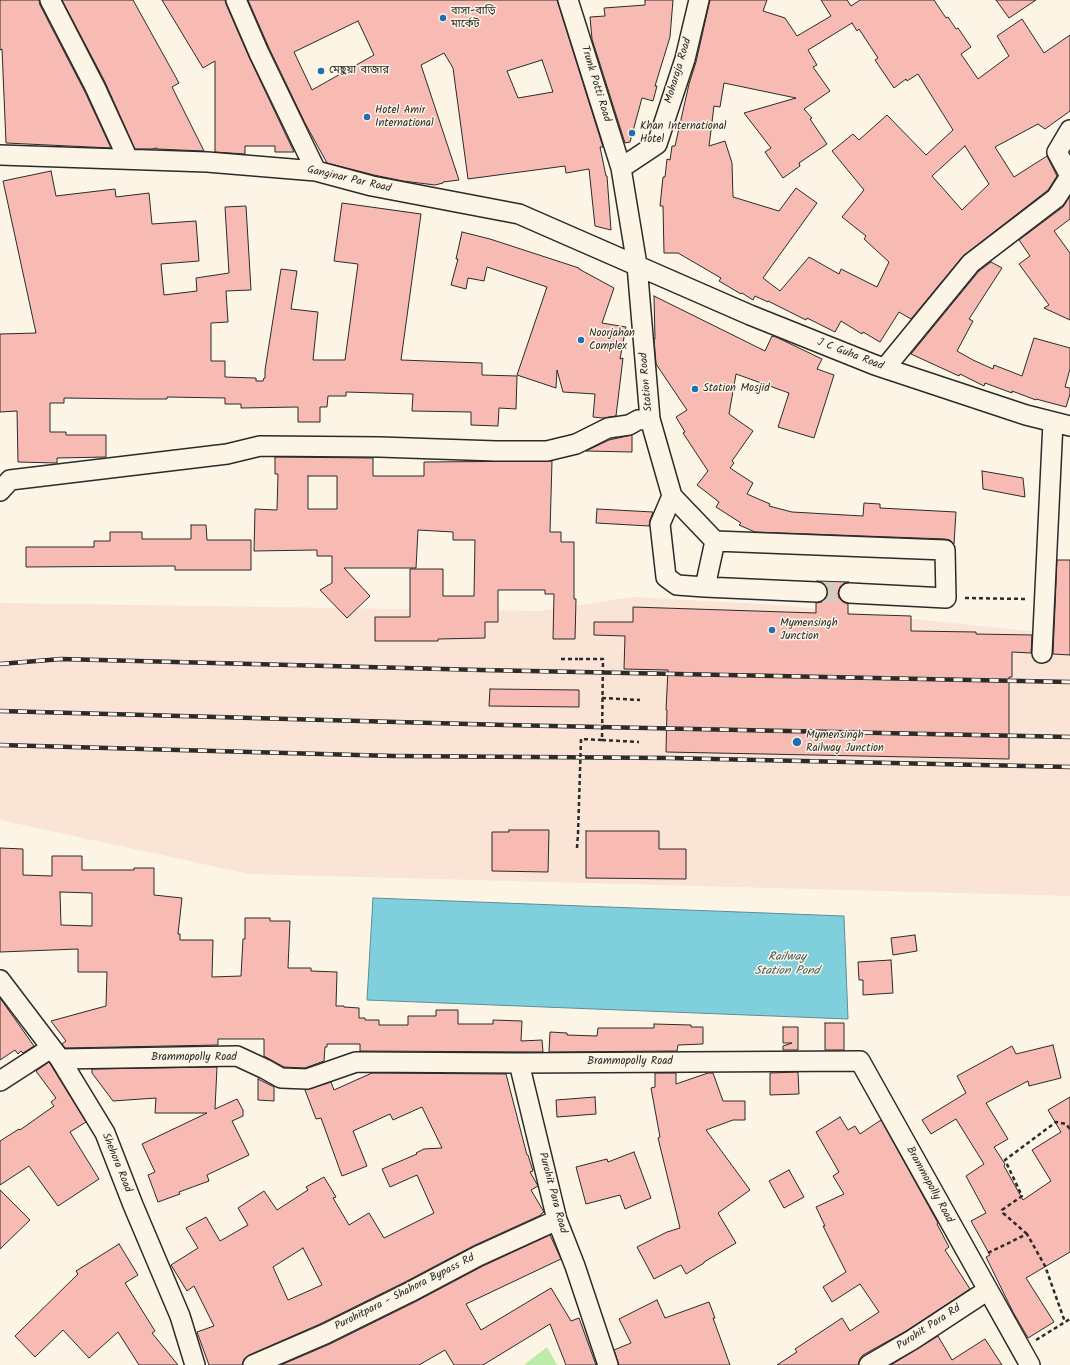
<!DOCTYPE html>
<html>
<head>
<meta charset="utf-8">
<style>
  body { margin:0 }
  canvas { display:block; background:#fcf5e5 }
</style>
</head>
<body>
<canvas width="1070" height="1365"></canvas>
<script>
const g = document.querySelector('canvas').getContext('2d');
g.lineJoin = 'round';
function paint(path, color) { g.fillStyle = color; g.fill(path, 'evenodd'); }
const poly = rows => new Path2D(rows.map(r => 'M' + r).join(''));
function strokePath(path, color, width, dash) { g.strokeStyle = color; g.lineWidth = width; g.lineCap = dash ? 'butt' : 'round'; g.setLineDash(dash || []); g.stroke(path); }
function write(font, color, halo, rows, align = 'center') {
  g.font = font + ' Kalam,"Noto Sans Bengali",sans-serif'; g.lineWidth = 3; g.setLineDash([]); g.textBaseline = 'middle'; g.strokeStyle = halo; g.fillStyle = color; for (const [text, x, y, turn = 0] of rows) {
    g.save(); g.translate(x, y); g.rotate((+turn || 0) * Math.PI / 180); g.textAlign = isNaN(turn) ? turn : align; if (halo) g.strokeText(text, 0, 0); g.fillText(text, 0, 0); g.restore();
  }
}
paint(poly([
  [633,597,780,605,1029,631,1070,633,1070,896,249,874,0,820,0,603,540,611]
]), '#fae4d6');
paint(poly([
  [547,1347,557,1365,524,1365]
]), '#bdeba9');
const water = poly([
  [373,898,844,916,848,1019,367,1000,373,898]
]);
paint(water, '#80cfdc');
strokePath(water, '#5e8d95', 1);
const building = poly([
  [0,0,39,0,40,5,85,92,111,148,6,143,2,49,0,50,0,0],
  [62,0,133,0,179,83,172,87,204,151,157,149,157,148,152,149,135,149,105,82,62,0],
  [162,0,225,0,226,4,249,57,294,152,275,152,275,146,245,146,245,154,215,152,215,61,203,68,162,0],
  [248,0,557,0,603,147,600,147,606,176,607,176,611,230,595,226,589,169,566,173,565,166,468,179,453,68,444,53,421,65,459,180,443,182,443,183,435,185,403,181,374,175,327,163,305,123,269,48,248,0],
  [358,21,374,55,312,90,294,52,358,21],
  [542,60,553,92,518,98,507,71,542,60],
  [645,0,673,0,670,37,655,86,657,86,653,101,642,98,630,142,625,143,592,39,590,17,605,16,604,8,645,5,645,0],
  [710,0,767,0,763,11,785,18,797,36,831,16,821,0,847,0,851,6,860,0,934,0,946,18,948,17,956,29,958,28,971,47,961,54,978,79,1009,56,997,36,1022,19,1044,53,1070,35,1070,111,1045,129,1038,124,995,147,1014,177,1047,156,1057,176,1048,190,963,256,911,319,899,312,880,342,863,332,862,334,841,321,835,332,807,318,806,320,768,301,768,302,755,296,753,300,742,293,741,294,719,281,721,278,678,253,664,253,663,206,660,206,663,177,665,177,667,159,670,160,672,146,675,146,689,84,696,62,710,0],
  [852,23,857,31,859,29,878,58,875,60,894,88,906,79,907,81,918,74,953,130,926,155,887,115,859,140,853,134,832,151,864,190,842,217,866,236,864,239,889,262,877,287,841,269,839,274,809,257,780,291,763,278,817,203,796,188,779,211,733,197,732,163,725,141,709,146,714,106,720,107,724,83,796,98,744,113,771,148,765,152,783,178,800,166,799,163,827,144,810,119,812,118,804,109,830,91,813,67,817,65,808,50,852,23],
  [965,146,989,184,962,210,932,176,965,146],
  [996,0,1036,0,1009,18,996,0],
  [51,171,56,196,115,189,116,197,149,193,152,224,196,221,199,261,161,264,164,295,197,291,196,278,229,273,225,207,246,206,251,290,226,291,228,322,211,323,211,361,225,361,225,377,256,378,256,381,263,381,264,378,265,378,265,370,281,269,297,271,291,309,318,312,313,360,345,360,358,264,334,261,342,203,421,214,401,360,482,363,482,375,517,376,516,409,499,408,498,426,471,425,471,412,412,411,413,394,346,392,346,396,328,396,327,407,320,407,320,422,298,422,298,407,241,408,241,404,225,404,225,398,167,397,167,399,138,399,64,398,64,403,50,403,50,432,66,432,66,435,106,435,106,457,57,458,57,463,18,462,17,411,0,412,0,334,36,333,3,181,51,171],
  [1070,196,1070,219,1054,231,1070,253,1070,320,1044,308,1049,305,1019,264,1030,256,1019,240,1063,207,1070,196],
  [462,232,490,239,579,268,579,269,614,288,602,323,626,327,620,359,623,358,616,416,603,418,593,417,595,394,563,392,557,370,556,388,517,375,547,287,487,267,484,281,468,278,466,289,451,285,458,259,456,259,462,232],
  [991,262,1002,268,969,319,973,321,957,351,973,360,993,369,994,365,1022,376,1034,338,1070,348,1070,369,1065,387,1070,388,1070,394,1066,407,1036,399,1036,400,1012,391,1012,393,985,383,984,386,960,374,959,376,911,354,979,271,991,262],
  [654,296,765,351,772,336,776,337,822,359,817,369,834,375,814,438,778,427,789,393,736,374,729,414,753,431,732,461,734,463,730,468,753,483,747,494,770,504,769,506,792,512,863,516,864,503,880,504,880,508,956,512,954,544,950,540,945,539,755,532,739,525,741,523,716,507,719,502,697,485,708,471,683,433,685,432,676,417,687,410,656,364,654,339,655,339,654,296],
  [632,435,632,452,586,451,609,440,632,435],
  [275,457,373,458,373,476,424,476,424,462,552,461,550,532,561,532,561,542,574,542,574,599,576,599,575,639,553,639,554,594,545,594,545,590,498,590,498,622,485,622,485,638,438,639,438,641,375,641,375,617,410,617,410,569,443,569,443,596,474,596,475,540,453,540,453,532,418,530,416,568,344,568,370,596,347,618,320,590,332,583,332,556,317,556,317,550,254,551,255,509,277,510,278,474,275,474,275,457],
  [308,476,337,476,337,509,308,509,308,476],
  [982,471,1023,478,1025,497,983,489,982,471],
  [597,509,653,512,650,520,649,526,596,523,597,509],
  [191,525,206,525,207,540,251,540,251,570,175,570,175,566,26,567,26,547,94,547,94,541,110,541,110,532,142,532,142,539,191,539,191,525],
  [1057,560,1070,560,1070,655,1053,654,1057,560],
  [817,581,849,582,844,583,840,587,838,593,839,598,843,602,848,604,848,614,911,616,911,631,976,632,976,634,1032,635,1031,653,1012,652,1012,677,1009,677,1009,759,666,752,667,710,666,710,668,670,624,669,625,636,594,635,594,622,633,622,633,607,816,613,816,603,822,602,826,598,828,592,827,587,823,583,817,581],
  [490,689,579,690,579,707,489,706,490,689],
  [509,830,549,830,548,872,492,871,492,832,509,832,509,830],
  [586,831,659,831,659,849,686,849,686,879,586,878,586,831],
  [0,848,23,849,23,875,52,876,52,856,82,856,82,870,134,870,134,868,154,868,154,895,182,898,178,934,180,934,180,940,213,940,212,977,241,976,243,939,245,939,245,918,270,918,270,921,290,921,288,968,311,968,311,971,337,972,336,1006,344,1006,344,1007,359,1008,359,1018,365,1018,365,1020,379,1020,379,1025,408,1025,408,1016,436,1016,436,1010,458,1010,458,1024,493,1024,493,1020,522,1021,521,1041,542,1040,543,1052,360,1051,360,1044,327,1044,327,1047,325,1047,324,1061,305,1068,284,1067,264,1056,264,1039,218,1039,218,1045,65,1048,62,1044,66,1041,51,1021,106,1006,107,972,78,972,78,949,0,952,0,848],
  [60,892,92,893,92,926,61,925,60,892],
  [915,935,917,951,893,955,891,938,915,935],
  [891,960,893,993,863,995,863,980,859,980,858,962,891,960],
  [0,998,34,1046,23,1053,21,1051,18,1054,15,1050,0,1060,0,998],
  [825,1023,844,1023,844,1050,825,1050,825,1023],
  [654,1024,691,1025,691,1027,703,1027,703,1044,678,1045,677,1051,549,1052,550,1032,567,1033,567,1035,597,1036,598,1028,654,1028,654,1024],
  [783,1027,798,1027,798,1050,783,1050,783,1046,792,1043,783,1043,783,1027],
  [1053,1045,1061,1078,1029,1086,1028,1081,986,1103,1008,1139,994,1147,1005,1164,1004,1166,1023,1200,1051,1181,1032,1150,1061,1132,1048,1110,1070,1097,1070,1252,1026,1278,1054,1322,1028,1338,1013,1312,986,1257,990,1255,971,1221,986,1213,966,1176,984,1164,956,1119,931,1134,922,1120,966,1093,957,1076,1012,1046,1016,1054,1053,1045],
  [49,1062,86,1122,70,1132,99,1179,58,1206,29,1166,0,1185,0,1141,19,1129,20,1130,54,1106,51,1102,56,1098,36,1071,49,1062],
  [217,1067,215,1109,237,1099,243,1110,243,1116,232,1121,249,1155,207,1175,209,1181,179,1192,180,1194,158,1202,148,1175,155,1172,142,1144,207,1113,155,1113,156,1098,113,1101,92,1073,92,1069,217,1067],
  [798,1072,799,1094,770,1095,770,1073,798,1072],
  [372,1073,506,1074,527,1155,528,1155,533,1171,530,1172,538,1186,531,1190,544,1212,541,1214,541,1215,473,1246,405,1282,320,1324,249,1355,244,1359,242,1365,209,1365,197,1332,214,1326,194,1286,187,1291,171,1265,198,1248,186,1228,206,1217,220,1241,248,1225,238,1208,264,1191,277,1210,308,1190,306,1187,324,1177,336,1197,333,1198,349,1225,369,1213,384,1238,434,1213,417,1175,390,1187,382,1169,417,1154,416,1153,424,1149,442,1148,422,1107,393,1120,390,1114,353,1131,367,1166,342,1176,321,1118,316,1119,305,1090,331,1082,334,1090,372,1073],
  [303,1248,322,1285,288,1300,273,1267,303,1248],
  [655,1073,676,1073,676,1084,708,1073,713,1073,723,1101,745,1101,745,1120,733,1120,706,1130,750,1190,718,1213,736,1243,704,1262,704,1263,686,1274,681,1265,654,1279,637,1247,667,1232,680,1228,658,1138,660,1137,651,1088,655,1087,655,1073],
  [258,1079,274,1087,274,1101,258,1100,258,1079],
  [595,1097,596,1114,557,1117,556,1100,595,1097],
  [840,1117,848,1130,855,1126,860,1134,881,1120,938,1223,937,1224,949,1247,945,1250,970,1289,906,1331,863,1355,860,1359,858,1365,777,1365,797,1352,795,1349,842,1318,850,1331,879,1312,860,1284,832,1302,823,1287,846,1272,823,1226,825,1226,816,1207,844,1194,833,1176,839,1172,816,1132,840,1117],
  [634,1152,651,1198,625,1209,620,1195,586,1204,576,1167,607,1159,608,1162,634,1152],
  [789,1170,804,1197,784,1208,769,1181,789,1170],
  [0,1190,30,1220,0,1249,0,1190],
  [550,1235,561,1259,466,1304,481,1330,551,1288,571,1321,579,1318,596,1365,566,1365,550,1324,483,1365,454,1365,445,1350,419,1365,281,1365,330,1344,415,1302,483,1266,550,1235],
  [119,1244,138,1275,125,1283,155,1331,152,1333,178,1365,139,1365,118,1332,89,1358,63,1330,35,1357,15,1336,78,1274,76,1271,119,1244],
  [657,1300,665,1318,709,1302,715,1318,713,1318,730,1365,619,1365,614,1350,631,1343,619,1319,657,1300],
  [938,1336,952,1360,985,1339,1002,1365,891,1365,938,1336]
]);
paint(building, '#f7bbb3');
strokePath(building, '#2b2b2b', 1);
strokePath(poly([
  [817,592,849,593]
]), '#d2cdc0', 19, [19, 10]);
const minor = poly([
  [50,0,95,87,128,159],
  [236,0,259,53,316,171],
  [568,0,621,168],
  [0,155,207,162,316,171,372,186,519,214,750,315,875,365,1026,415,1070,426],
  [885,368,971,263,1056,198,1070,176,1057,152,1070,130],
  [0,491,10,480,227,454,260,446,380,447,496,451,547,451,576,444,608,428,629,425,638,420,650,419],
  [672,496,660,524,666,577,677,585,705,587,715,541,672,496,650,419,637,265,621,168,657,144,685,59,699,0],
  [715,541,945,550,946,598,849,593],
  [705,587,817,592],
  [1042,653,1053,422],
  [0,980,60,1059,105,1133,133,1205,180,1316,195,1365],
  [60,1059,237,1056,265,1069,281,1078,307,1079,356,1062,519,1063,860,1061,1030,1365],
  [519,1063,557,1220,575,1266,608,1365],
  [0,1081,51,1048],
  [253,1365,325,1334,410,1292,478,1256,557,1220],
  [869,1365,912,1340,988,1290]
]);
strokePath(minor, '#2b2b2b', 22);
strokePath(poly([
  [965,598,1026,599],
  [561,659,578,659],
  [602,698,640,700],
  [602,740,639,742],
  [577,848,578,834],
  [1027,1234,1003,1213,1002,1210,1022,1196,1005,1160,1056,1122,1066,1124,1070,1129],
  [988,1253,1027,1234,1045,1266,1065,1322],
  [1036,1340,1070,1319]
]), '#2b2b2b', 2.5, [4, 3]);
strokePath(minor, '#fcf5e5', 19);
const rail = poly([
  [0,664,61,659,481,670,1070,682],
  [0,711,505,725,1070,737],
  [0,745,393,756,669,758,1070,767]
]);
strokePath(rail, '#2b2b2b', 4.5);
strokePath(rail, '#fcf5e5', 3, [9]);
strokePath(poly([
  [578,834,581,739,602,740,603,659,578,659]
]), '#2b2b2b', 2.5, [4, 3]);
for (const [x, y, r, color] of [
  [443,18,4,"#1f6fb2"],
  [321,71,4,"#1f6fb2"],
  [367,117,4,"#1f6fb2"],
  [632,133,4,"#1f6fb2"],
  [581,340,4,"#1f6fb2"],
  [695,389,4,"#1f6fb2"],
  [772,630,4,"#1f6fb2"],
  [797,742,5,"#1f6fb2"]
]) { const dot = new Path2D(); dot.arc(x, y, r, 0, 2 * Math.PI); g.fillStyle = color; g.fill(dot); strokePath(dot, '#fcf5e5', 1.5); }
write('11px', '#2b2b2b', '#fcf5e5', [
  ["বাসা-বাড়ি",451,12],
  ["মার্কেট",451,25],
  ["মেছুয়া বাজার",329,71],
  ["Hotel Amir",375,111],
  ["International",375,124],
  ["Khan International",640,127],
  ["Hotel",640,140],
  ["Noorjahan",589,334],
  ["Complex",589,347],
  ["Station Mosjid",703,389],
  ["Mymensingh",780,624],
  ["Junction",780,637],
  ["Mymensingh",806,736],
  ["Railway Junction",806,749]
], 'left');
write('11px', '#2b2b2b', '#fcf5e5', [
  ["Moharaja Road",679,71,-73],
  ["Trunk Potti Road",595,84,73],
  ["Ganginar Par Road",349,180,13],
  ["J C Guha Road",850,355,21],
  ["Station Road",647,382,-95],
  ["Brammopolly Road",194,1058],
  ["Brammopolly Road",630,1062],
  ["Shehora Road",116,1163,68],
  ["Brammopolly Road",929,1185,61],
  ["Purohit Para Road",552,1193,75],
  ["Purohitpara - Shahora Bypass Rd",405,1293,-27],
  ["Purohit Para Rd",929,1328,-33]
]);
write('italic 12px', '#445c60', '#fcf5e5', [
  ["Railway",787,958],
  ["Station Pond",787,972]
]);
</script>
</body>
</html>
